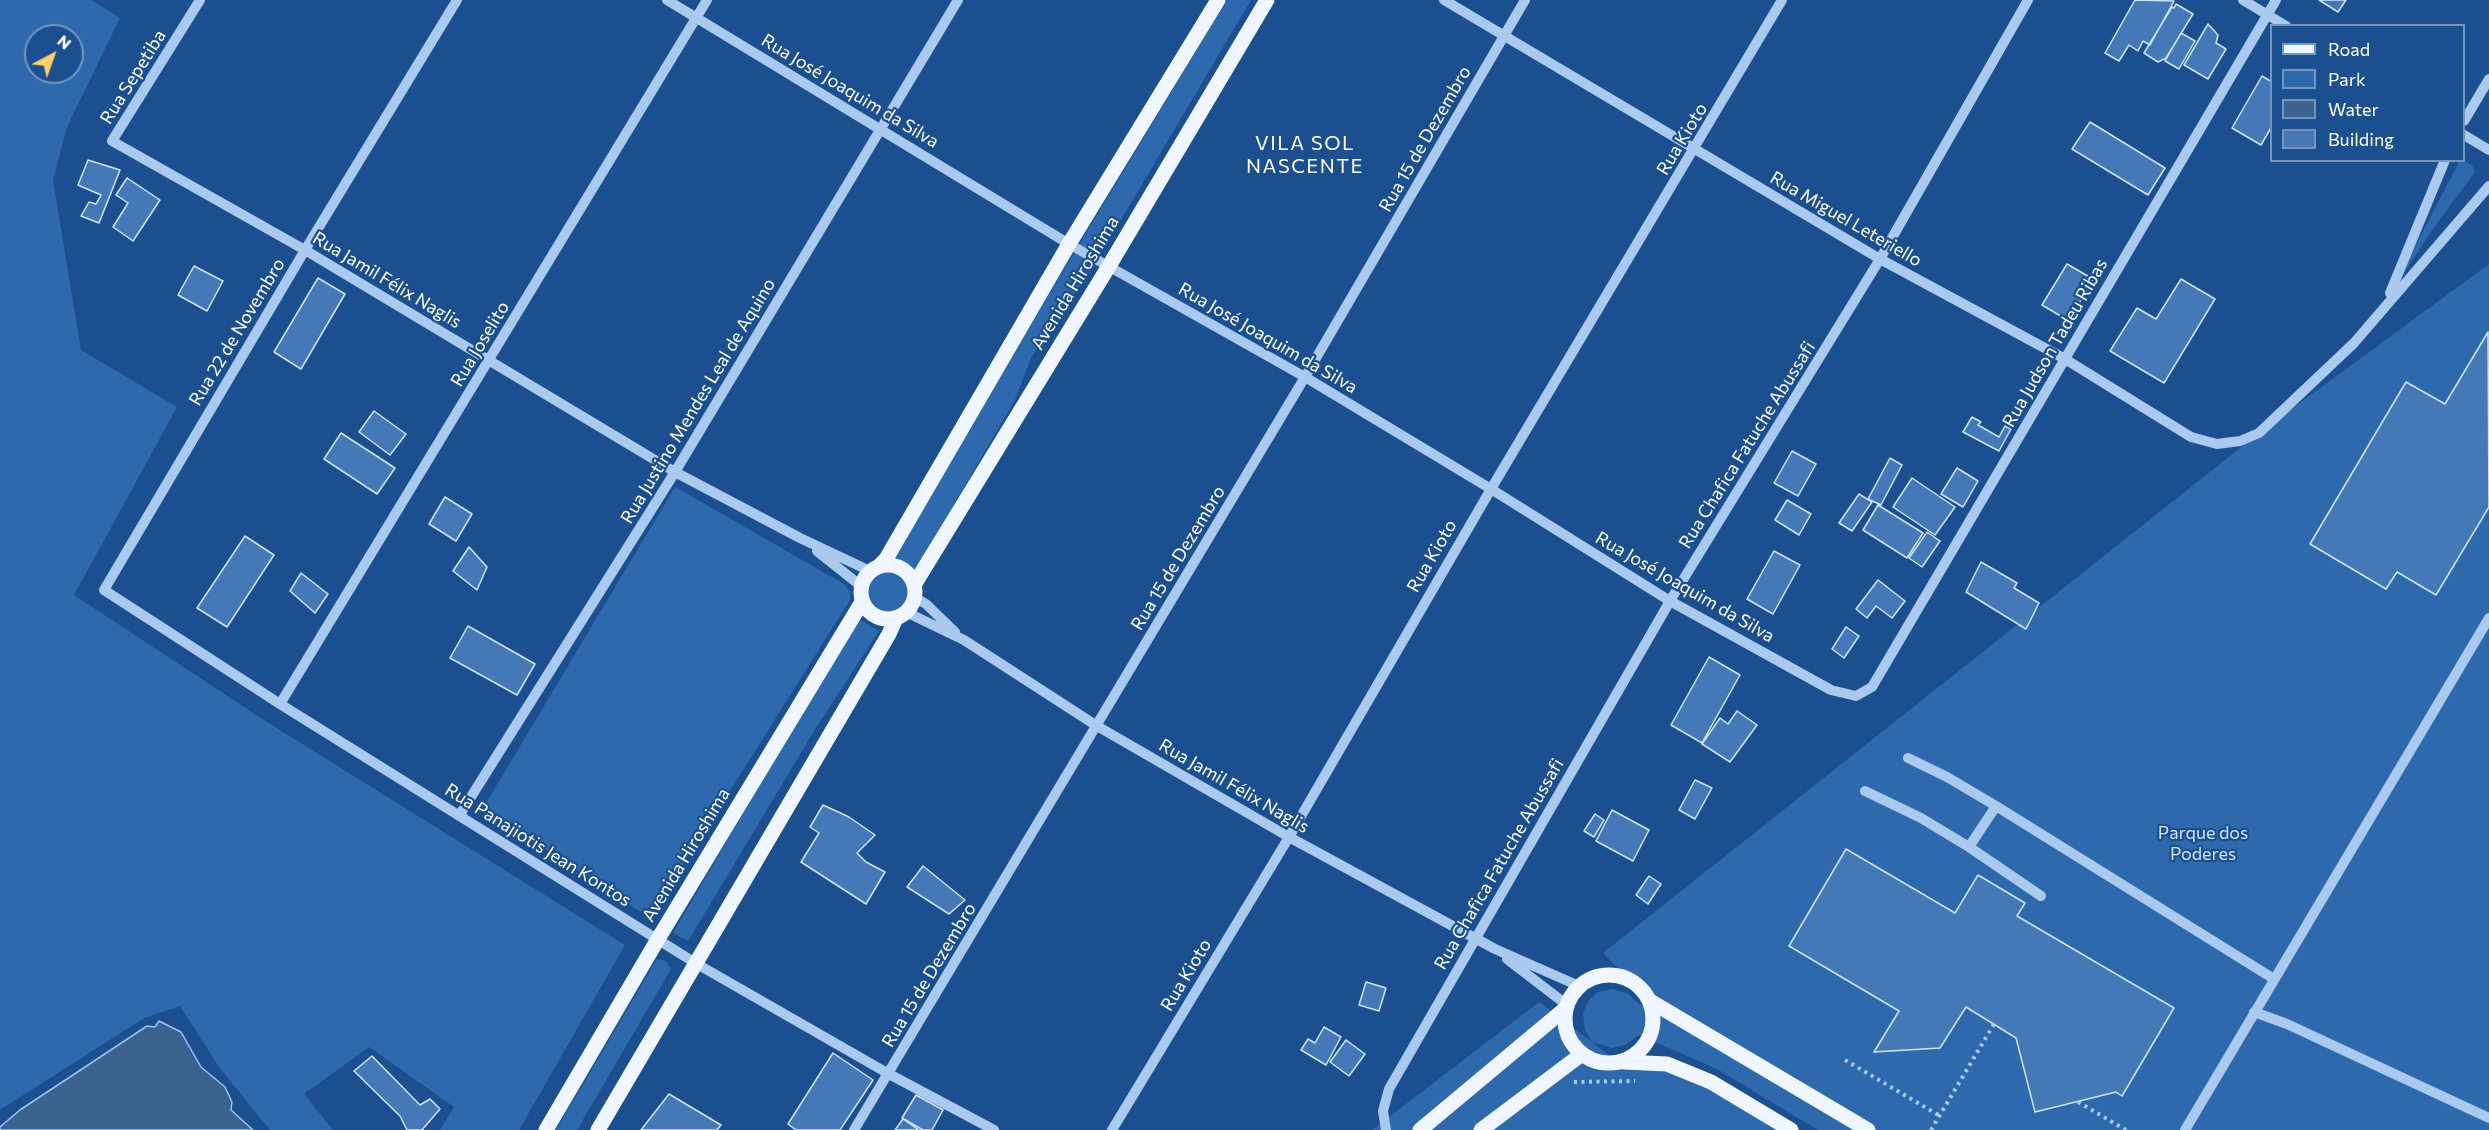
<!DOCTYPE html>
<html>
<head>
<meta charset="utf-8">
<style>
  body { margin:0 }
  #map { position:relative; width:2489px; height:1130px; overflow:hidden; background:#1b4f8f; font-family:Commissioner,sans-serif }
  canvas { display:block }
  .legend { position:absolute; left:2270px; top:24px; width:195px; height:138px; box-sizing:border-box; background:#1b4f8f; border:2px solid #7695bc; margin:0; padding:8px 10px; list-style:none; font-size:18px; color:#fff }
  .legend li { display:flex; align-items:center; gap:12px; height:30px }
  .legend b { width:30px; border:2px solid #7695bc }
  .north { position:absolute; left:24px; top:24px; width:60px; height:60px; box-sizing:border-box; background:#1b4f8f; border:2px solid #7695bc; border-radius:50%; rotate:41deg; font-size:16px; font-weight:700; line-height:24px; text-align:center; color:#fff }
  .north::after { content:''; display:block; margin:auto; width:21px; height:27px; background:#ffd166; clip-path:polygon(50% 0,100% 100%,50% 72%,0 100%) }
</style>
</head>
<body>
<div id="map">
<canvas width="2489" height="1130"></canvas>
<ul class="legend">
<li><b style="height:8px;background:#f0f6ff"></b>Road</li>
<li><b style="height:16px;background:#2e69ad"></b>Park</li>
<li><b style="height:16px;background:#3c6290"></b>Water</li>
<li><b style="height:16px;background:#4478b7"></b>Building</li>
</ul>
<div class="north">N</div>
</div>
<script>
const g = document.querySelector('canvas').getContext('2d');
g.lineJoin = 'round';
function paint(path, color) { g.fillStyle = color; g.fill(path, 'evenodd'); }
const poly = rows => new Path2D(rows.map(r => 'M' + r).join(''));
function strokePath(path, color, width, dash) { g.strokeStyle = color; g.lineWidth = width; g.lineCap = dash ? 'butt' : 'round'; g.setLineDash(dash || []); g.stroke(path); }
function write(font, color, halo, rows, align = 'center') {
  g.font = font + ' Commissioner,sans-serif'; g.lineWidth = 4.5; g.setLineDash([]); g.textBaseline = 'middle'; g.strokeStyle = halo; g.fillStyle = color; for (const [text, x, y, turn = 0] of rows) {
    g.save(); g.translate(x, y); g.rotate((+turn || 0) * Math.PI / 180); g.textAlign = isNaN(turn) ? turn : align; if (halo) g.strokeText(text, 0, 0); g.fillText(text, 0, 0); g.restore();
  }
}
paint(poly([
  [0,0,91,0,120,18,67,127,53,180,81,350,177,407,74,595,267,722,625,945,519,1130,440,1130,454,1107,369,1047,304,1094,333,1130,270,1130,219,1067,180,1006,144,1018,0,1110],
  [36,36,72,36,72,72,36,72],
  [1227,0,1251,0,1096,262,1031,358,1015,400,913,574,888,561],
  [2465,161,2472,165,2475,172,2432,230,2391,293,2459,162],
  [2489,264,2489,1130,1868,1130,1650,1001,1603,953,2259,433],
  [675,487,844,584,850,592,850,600,650,918,483,808],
  '868 592a20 20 0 1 1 40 0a20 20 0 1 1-40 0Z',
  [858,618,879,631,817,726,688,941,673,933],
  [657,959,666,961,671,969,577,1130,556,1130],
  [1611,989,1627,993,1639,1004,1761,1070,1862,1130,1818,1130,1717,1069,1639,1035,1625,1045,1612,1048,1592,1042,1585,1030,1583,1013,1589,1000,1598,992],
  [1539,1002,1618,1062,1667,1064,1791,1130,1372,1130]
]), '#2e69ad');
const water = poly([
  [159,1021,181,1032,201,1067,225,1087,232,1102,231,1110,253,1130,0,1130,0,1127,20,1110,147,1026,155,1027,159,1021]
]);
paint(water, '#3c6290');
strokePath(water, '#9cc4f0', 1.5);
const building = poly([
  [2135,0,2174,1,2150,45,2143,41,2138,51,2129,45,2119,61,2105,53,2135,0],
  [2319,0,2346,0,2338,12,2319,0],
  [2176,4,2193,14,2166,58,2158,62,2144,53,2172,7,2174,8,2176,4],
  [2208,24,2218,35,2216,43,2226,49,2208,79,2184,65,2208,24],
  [2181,33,2195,41,2179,69,2165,61,2181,33],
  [2262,76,2272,82,2272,126,2261,145,2232,128,2262,76],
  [2090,122,2165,168,2148,195,2072,149,2090,122],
  [88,160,120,170,99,223,81,216,89,202,96,204,101,195,78,185,88,160],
  [127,178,160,200,133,241,113,227,128,203,116,195,127,178],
  [2067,264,2093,279,2069,321,2042,305,2067,264],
  [194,266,223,281,207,311,178,295,194,266],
  [318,278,345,294,301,369,274,352,318,278],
  [2181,279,2215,299,2164,383,2110,351,2137,308,2156,319,2181,279],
  [2488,332,2489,507,2436,595,2397,572,2386,589,2310,544,2406,382,2445,404,2488,332],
  [374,411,406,434,390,455,359,432,374,411],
  [1972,417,1981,422,1978,425,1999,437,2005,426,2011,429,1999,451,1963,432,1972,417],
  [341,433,395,468,377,494,324,459,341,433],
  [1792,451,1816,464,1798,496,1774,483,1792,451],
  [1890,458,1902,465,1881,505,1868,499,1890,458],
  [1957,468,1978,481,1963,507,1941,494,1957,468],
  [1912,478,1955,507,1935,535,1893,507,1912,478],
  [1859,494,1872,502,1852,531,1839,523,1859,494],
  [445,497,472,514,456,541,429,524,445,497],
  [1787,500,1811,514,1799,535,1775,520,1787,500],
  [1878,505,1923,533,1907,558,1863,530,1878,505],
  [1927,532,1940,541,1922,567,1909,558,1927,532],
  [245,536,274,555,227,627,197,608,245,536],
  [469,547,487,567,477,590,453,571,469,547],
  [1774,551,1800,565,1773,614,1747,599,1774,551],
  [1981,562,2017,583,2014,588,2039,603,2026,629,1966,592,1981,562],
  [301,573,328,594,315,613,290,591,301,573],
  [1878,580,1905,601,1892,618,1876,606,1867,618,1856,609,1878,580],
  [468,626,535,664,517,695,450,658,468,626],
  [1846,627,1859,636,1844,658,1832,649,1846,627],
  [1709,657,1740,675,1702,743,1671,725,1709,657],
  [1737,711,1757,725,1730,762,1702,744,1720,718,1728,724,1737,711],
  [1695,780,1712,788,1695,819,1679,810,1695,780],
  [823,805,849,817,875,835,857,853,866,862,885,872,866,904,801,862,819,833,810,827,823,805],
  [1612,810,1649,830,1633,861,1596,841,1612,810],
  [1595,814,1604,820,1594,837,1584,831,1595,814],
  [1846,849,1955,913,1978,875,2025,903,2017,916,2174,1008,2122,1096,2116,1092,2035,1112,2016,1038,1966,1007,1940,1048,1874,1052,1899,1011,1789,946,1846,849],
  [923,866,965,900,949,914,907,887,923,866],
  [1649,876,1661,884,1648,904,1636,895,1649,876],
  [1366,982,1386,988,1379,1011,1359,1005,1366,982],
  [1324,1027,1341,1037,1326,1065,1301,1050,1308,1039,1315,1043,1324,1027],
  [1346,1040,1365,1054,1349,1076,1330,1062,1346,1040],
  [833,1053,873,1080,840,1130,796,1130,788,1124,833,1053],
  [372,1056,420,1105,430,1099,440,1109,422,1130,407,1130,400,1116,354,1071,372,1056],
  [669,1094,721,1125,717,1130,641,1130,669,1094],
  [916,1095,943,1110,932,1130,923,1130,902,1118,916,1095],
  [903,1119,919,1130,895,1130,903,1119]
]);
paint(building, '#4478b7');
strokePath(building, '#cfe3fa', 1.5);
strokePath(poly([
  [1845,1060,1940,1116],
  [1574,1082,1635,1081],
  [2078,1102,2126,1130],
  [1931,1130,1994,1024]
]), '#a9c9ee', 4, [3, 4.5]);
strokePath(poly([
  [200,0,112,141,305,250,675,472,800,538,870,571],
  [457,0,305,250,104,590,280,704,697,964,889,1074,994,1130],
  [667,0,1069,244,1305,377,1491,489,1670,601,1831,690,1856,696,1872,687,2276,0],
  [1444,0,1880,259,2065,359,2191,437,2217,444,2240,441,2259,433,2354,343,2489,186],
  [2243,0,2286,26],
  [2464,121,2489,79],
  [2464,135,2489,150],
  [2390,293,2445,160],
  [817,551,861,586],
  [914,597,926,604,955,632],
  [906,612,964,640,1097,726,1289,837,1495,949,1579,986],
  [280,704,707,0],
  [1908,758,1947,777,1996,806,2274,979],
  [1865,791,1921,818,1969,847,1996,806],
  [459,816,675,472,958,0],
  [1969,847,2041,896],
  [1507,959,1567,1005],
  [2254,1012,2287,1024,2489,1118],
  [854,1130,1305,377,1525,0],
  [1112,1130,1289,837,1491,489,1782,0],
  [1386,1130,1383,1111,1389,1089,1670,601,1880,259,2028,0],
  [2185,1130,2489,618]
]), '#a9c9ee', 10);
strokePath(poly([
  '861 592a27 27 0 1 1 54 0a27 27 0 1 1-54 0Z',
  [879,566,886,559,1069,244,1218,0],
  [914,585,1109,266,1267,0],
  '1565 1019a44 44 0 1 1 88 0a44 44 0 1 1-88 0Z',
  [1650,1001,1868,1130],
  [1624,1062,1667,1064,1711,1082,1791,1130],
  [546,1130,658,939,862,602],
  [598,1130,889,634,896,618],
  [1420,1130,1566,1008],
  [1481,1130,1582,1054]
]), '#f0f6ff', 15);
write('18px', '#fff', '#1b4f8f', [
  ["Rua Sepetiba",133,77,-58],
  ["Rua José Joaquim da Silva",850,91,31],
  ["Rua 15 de Dezembro",1425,139,-60],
  ["Rua Kioto",1682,139,-59],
  ["Rua Miguel Leteriello",1846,219,30],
  ["Rua Jamil Félix Naglis",387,280,31],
  ["Avenida Hiroshima",1075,283,-59],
  ["Rua 22 de Novembro",237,332,-59],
  ["Rua José Joaquim da Silva",1268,338,30],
  ["Rua Judson Tadeu Ribas",2055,343,-60],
  ["Rua Joselito",480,344,-59],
  ["Rua Justino Mendes Leal de Aquino",698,401,-59],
  ["Rua Chafica Fatuche Abussafi",1747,445,-58],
  ["Rua Kioto",1432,556,-60],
  ["Rua 15 de Dezembro",1178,558,-59],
  ["Rua José Joaquim da Silva",1685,587,30],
  ["Rua Jamil Félix Naglis",1234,786,30],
  ["Rua Panajiotis Jean Kontos",538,845,32],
  ["Avenida Hiroshima",686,855,-59],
  ["Rua Chafica Fatuche Abussafi",1499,864,-60],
  ["Rua 15 de Dezembro",929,975,-59],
  ["Rua Kioto",1186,975,-59]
]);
write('18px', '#cfe3fa', '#1b4f8f', [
  ["Parque dos",2203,833],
  ["Poderes",2203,854]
]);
g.letterSpacing = '1.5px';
write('20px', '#fff', '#1b4f8f', [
  ["VILA SOL",1305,143],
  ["NASCENTE",1305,166]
]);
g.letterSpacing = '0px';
</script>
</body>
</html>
